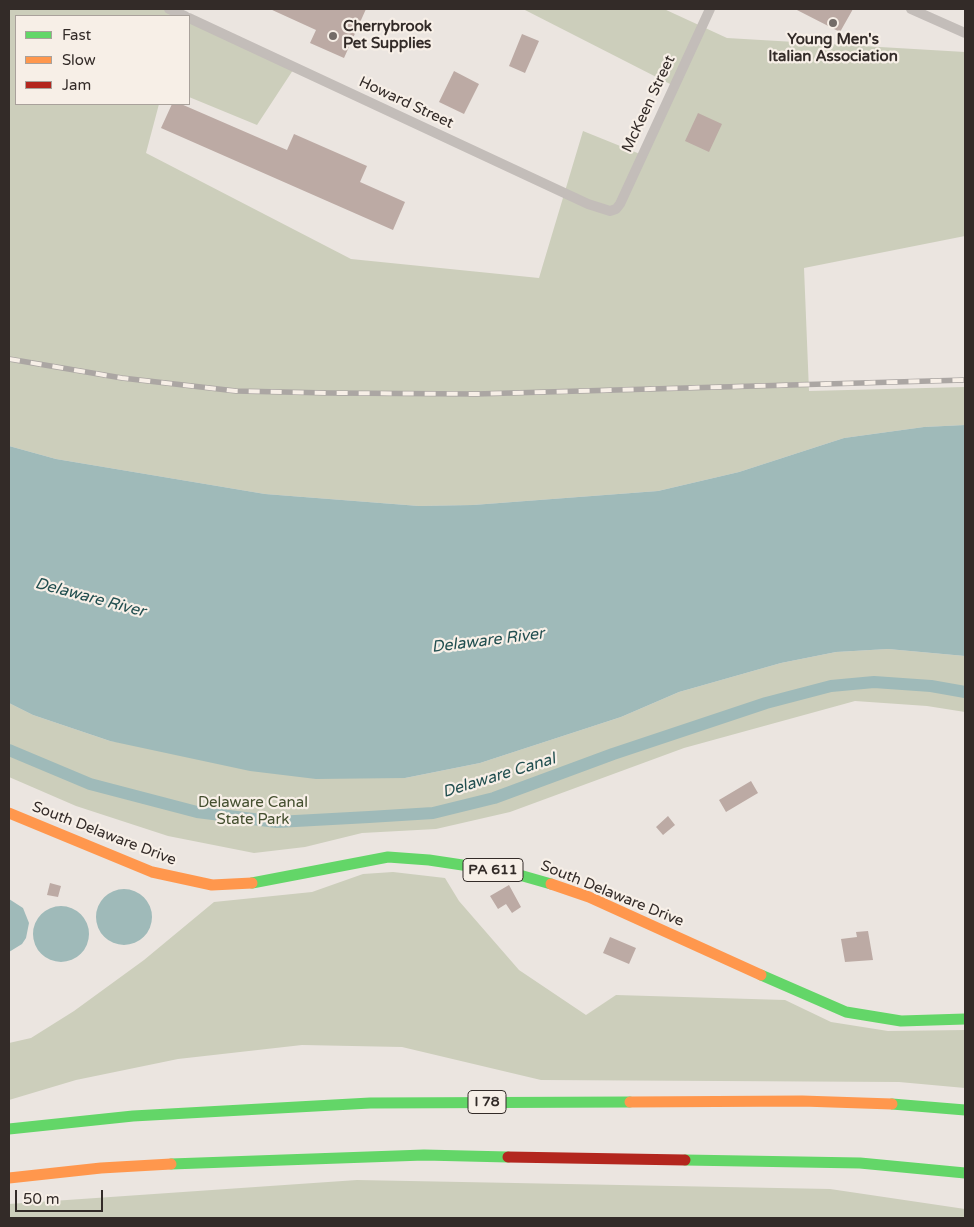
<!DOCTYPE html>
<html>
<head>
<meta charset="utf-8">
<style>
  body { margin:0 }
  #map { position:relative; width:974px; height:1227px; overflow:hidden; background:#ebe5e0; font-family:"Varela Round",sans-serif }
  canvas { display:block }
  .frame { position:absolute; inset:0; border:10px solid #332b28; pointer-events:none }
  .legend { position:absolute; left:15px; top:15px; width:175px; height:90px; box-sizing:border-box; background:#f7efe7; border:1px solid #a9a19b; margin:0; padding:6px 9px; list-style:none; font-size:15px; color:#332b28 }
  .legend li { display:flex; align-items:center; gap:10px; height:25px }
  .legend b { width:25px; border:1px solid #a9a19b }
  .scale { position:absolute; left:15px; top:1190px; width:88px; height:22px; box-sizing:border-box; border:2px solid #332b28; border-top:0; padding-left:6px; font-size:15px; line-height:18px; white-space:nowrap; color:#332b28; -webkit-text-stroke:4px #f7efe7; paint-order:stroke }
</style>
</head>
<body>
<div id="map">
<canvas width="974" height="1227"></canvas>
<div class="frame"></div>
<ul class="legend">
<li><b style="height:6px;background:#63d668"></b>Fast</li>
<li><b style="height:6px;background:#ff974d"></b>Slow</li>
<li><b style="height:6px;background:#b3261e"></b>Jam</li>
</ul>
<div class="scale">50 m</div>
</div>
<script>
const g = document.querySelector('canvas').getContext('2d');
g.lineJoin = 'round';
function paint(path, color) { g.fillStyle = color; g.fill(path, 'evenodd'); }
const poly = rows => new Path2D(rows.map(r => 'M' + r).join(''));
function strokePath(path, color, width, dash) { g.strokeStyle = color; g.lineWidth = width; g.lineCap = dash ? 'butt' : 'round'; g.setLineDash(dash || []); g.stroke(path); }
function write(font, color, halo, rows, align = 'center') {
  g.font = font + ' "Varela Round",sans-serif'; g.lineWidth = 4.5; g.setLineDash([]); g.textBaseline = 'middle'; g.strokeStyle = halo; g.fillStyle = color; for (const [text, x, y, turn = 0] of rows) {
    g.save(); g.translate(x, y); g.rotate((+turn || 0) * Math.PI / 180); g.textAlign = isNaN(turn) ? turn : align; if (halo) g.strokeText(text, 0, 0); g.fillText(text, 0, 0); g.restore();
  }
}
paint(poly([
  [9,9,168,9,185,16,16,16,16,104,159,104,146,153,351,259,539,278,583,131,640,154,672,85,523,9,664,9,727,38,965,52,965,236,804,268,809,391,965,387,965,425,924,427,844,438,739,472,658,491,473,505,419,506,265,494,56,459,9,446],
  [189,18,295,67,257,125,189,97],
  [888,649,965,656,965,712,927,706,855,701,684,748,510,812,436,829,362,833,305,847,254,853,168,836,76,806,9,777,9,703,33,715,110,741,405,778,480,763,621,717,679,692,781,663,836,652],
  [393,872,445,878,459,901,519,970,586,1015,616,995,785,1000,831,1022,888,1031,965,1030,965,1088,899,1082,541,1080,402,1047,302,1045,178,1059,76,1080,9,1100,9,1043,31,1038,74,1011,144,960,214,902,312,892,363,874],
  [357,1180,830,1189,965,1209,965,1218,9,1218,9,1204]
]), '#cccebb');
paint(poly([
  [965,425,965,656,888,649,836,652,781,663,679,692,621,717,480,763,405,778,316,779,250,771,110,741,33,715,9,703,9,446,56,459,265,494,419,506,473,505,658,491,739,472,844,438,924,427],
  '96 917a28 28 0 1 1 56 0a28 28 0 1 1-56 0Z',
  [9,899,23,908,29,923,26,938,22,944,9,952],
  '33 934a28 28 0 1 1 56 0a28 28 0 1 1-56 0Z'
]), '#9fbab9');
strokePath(poly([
  [9,750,90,784,197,812,277,822,369,817,433,813,494,798,613,754,766,703,831,686,874,682,931,686,965,692]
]), '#9fbab9', 12);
paint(poly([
  [270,9,366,9,344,58,310,43,316,30],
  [795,9,853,9,840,32],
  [522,34,539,41,525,73,509,66],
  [454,71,479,84,464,114,439,102],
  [172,104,181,104,287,150,294,134,367,166,360,182,405,202,393,230,161,128],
  [698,113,722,124,709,152,685,141],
  [751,781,758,793,726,812,719,800],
  [668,816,675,825,663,835,656,827],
  [50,883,61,886,58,897,47,895],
  [509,885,521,907,512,913,506,904,498,909,490,896],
  [868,931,873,960,845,962,841,939,857,937,856,932],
  [610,937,636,948,629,964,603,953]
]), '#bcaaa4');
strokePath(poly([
  [169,9,185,16],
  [911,9,965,33],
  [189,18,588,204,610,211,616,209,620,204,710,9]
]), '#c3bdb9', 10);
strokePath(poly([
  [252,883,388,857,429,860,509,872,551,884],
  [761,975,846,1012,901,1021,965,1019],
  [892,1104,965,1110],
  [9,1129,133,1116,370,1103,630,1102],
  [685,1160,860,1163,965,1173],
  [171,1164,424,1155,508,1157]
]), '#63d668', 11);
strokePath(poly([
  [9,813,152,872,212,885,252,883],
  [551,884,589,897,761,975],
  [630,1102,802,1101,892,1104],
  [9,1178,101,1168,171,1164]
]), '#ff974d', 11);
strokePath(poly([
  [508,1157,685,1160]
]), '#b3261e', 11);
const rail = poly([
  [9,359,122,378,236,391,330,393,476,394,965,380]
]);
strokePath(rail, '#aba6a3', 5.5);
strokePath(rail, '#f7efe7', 4, [11]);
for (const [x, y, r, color] of [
  [833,23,5,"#736c68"],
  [333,36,5,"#736c68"]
]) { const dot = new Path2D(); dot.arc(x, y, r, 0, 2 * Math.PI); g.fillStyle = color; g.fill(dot); strokePath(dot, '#f7efe7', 2); }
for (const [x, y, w] of [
  [493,870,60],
  [487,1102,38]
]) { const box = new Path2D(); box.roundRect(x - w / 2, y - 11.5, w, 23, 4); g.fillStyle = '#f7efe7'; g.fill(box); strokePath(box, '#332b28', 1); }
write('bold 14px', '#332b28', null, [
  ["PA 611",493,870],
  ["I 78",487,1102]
]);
write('bold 15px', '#332b28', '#f7efe7', [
  ["Cherrybrook",343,27],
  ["Pet Supplies",343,44],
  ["Young Men's",833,40,"center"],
  ["Italian Association",833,57,"center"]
], 'left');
write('15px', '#332b28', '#f7efe7', [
  ["Howard Street",406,103,25],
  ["McKeen Street",649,104,-65],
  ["South Delaware Drive",104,834,21],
  ["South Delaware Drive",612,894,22]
]);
write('15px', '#444f2f', '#f7efe7', [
  ["Delaware Canal",253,803],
  ["State Park",253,820]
]);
write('italic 16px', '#224f50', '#f7efe7', [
  ["Delaware River",90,598,15],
  ["Delaware River",488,641,-7],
  ["Delaware Canal",499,776,-17]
]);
</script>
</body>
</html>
